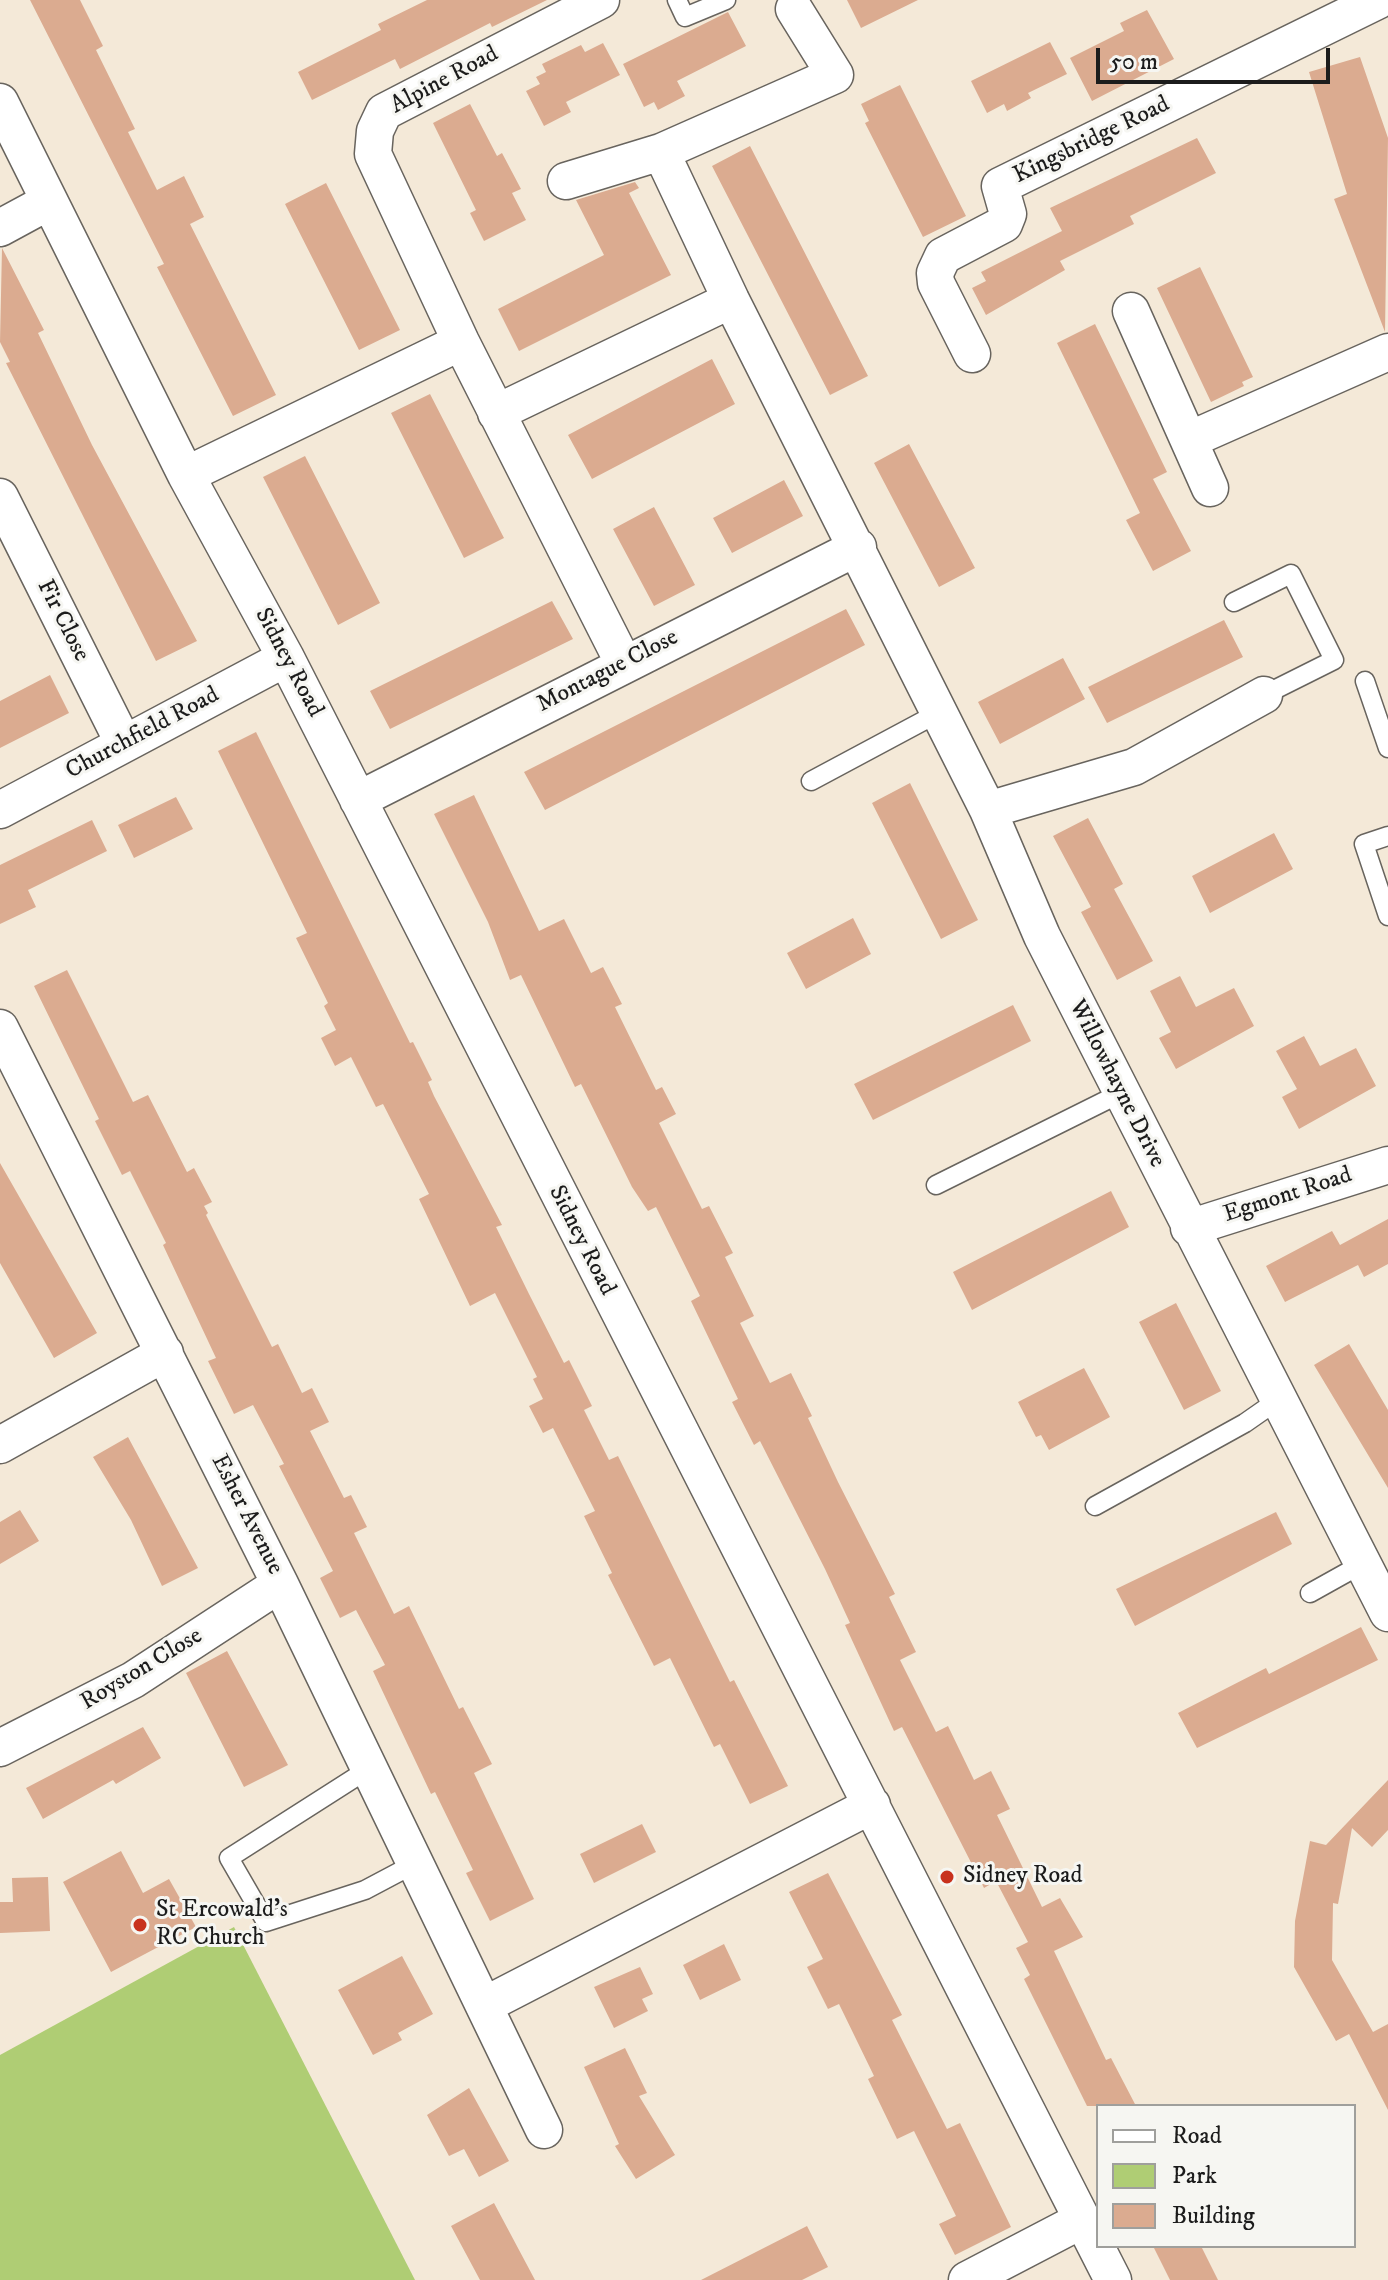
<!DOCTYPE html>
<html>
<head>
<meta charset="utf-8">
<style>
  body { margin:0 }
  #map { position:relative; width:1388px; height:2280px; overflow:hidden; background:#f4e9d8; font-family:"IM FELL DW Pica",serif }
  canvas { display:block }
  .legend { position:absolute; left:1096px; top:2104px; width:260px; height:144px; box-sizing:border-box; background:#f6f6f2; border:2px solid #9f9f9c; margin:0; padding:10px 14px; list-style:none; font-size:24px; color:#1c1c1c }
  .legend li { display:flex; align-items:center; gap:16px; height:40px }
  .legend b { width:40px; border:2px solid #9f9f9c }
  .scale { position:absolute; left:1096px; top:48px; width:234px; height:36px; box-sizing:border-box; border:4px solid #1c1c1c; border-top:0; padding-left:10px; font-size:24px; line-height:28px; white-space:nowrap; color:#1c1c1c; -webkit-text-stroke:6px #f6f6f2; paint-order:stroke }
</style>
</head>
<body>
<div id="map">
<canvas width="1388" height="2280"></canvas>
<ul class="legend">
<li><b style="height:10px;background:#fff"></b>Road</li>
<li><b style="height:22px;background:#afcd74"></b>Park</li>
<li><b style="height:22px;background:#dbab90"></b>Building</li>
</ul>
<div class="scale">50 m</div>
</div>
<script>
const g = document.querySelector('canvas').getContext('2d');
g.lineJoin = 'round';
function paint(path, color) { g.fillStyle = color; g.fill(path, 'evenodd'); }
const poly = rows => new Path2D(rows.map(r => 'M' + r).join(''));
function strokePath(path, color, width, dash) { g.strokeStyle = color; g.lineWidth = width; g.lineCap = dash ? 'butt' : 'round'; g.setLineDash(dash || []); g.stroke(path); }
function write(font, color, halo, rows, align = 'center') {
  g.font = font + ' "IM FELL DW Pica",serif'; g.lineWidth = 6; g.setLineDash([]); g.textBaseline = 'middle'; g.strokeStyle = halo; g.fillStyle = color; for (const [text, x, y, turn = 0] of rows) {
    g.save(); g.translate(x, y); g.rotate((+turn || 0) * Math.PI / 180); g.textAlign = isNaN(turn) ? turn : align; if (halo) g.strokeText(text, 0, 0); g.fillText(text, 0, 0); g.restore();
  }
}
paint(poly([
  [234,1927,415,2280,0,2280,0,2055]
]), '#afcd74');
paint(poly([
  [30,0,80,0,103,46,96,50,135,129,128,132,157,190,184,176,204,217,190,224,276,395,233,416,157,267,164,264],
  [427,0,547,0,492,27,490,23,400,69,395,59,312,100,298,72,381,30,378,24],
  [847,0,918,0,861,28],
  [1147,10,1174,59,1092,101,1070,58,1124,31,1120,23],
  [728,12,746,46,677,81,685,96,658,110,654,102,644,107,623,64],
  [1050,42,1067,74,1028,93,1031,98,1007,111,1004,104,987,113,971,81],
  [603,43,620,75,566,102,571,112,544,126,526,91,540,84,536,77,546,72,542,64,581,45,585,52],
  [1360,57,1388,138,1385,332,1334,199,1347,194,1309,72],
  [900,85,966,216,923,237,865,123,869,121,861,104],
  [470,104,497,156,502,153,521,189,512,193,526,220,484,241,470,213,476,210,433,123],
  [1197,138,1216,173,1130,216,1134,224,1060,261,1065,270,986,315,972,288,986,281,981,272,1062,231,1050,208],
  [750,146,868,376,830,395,712,166],
  [635,182,639,188,629,193,671,275,519,351,498,309,604,255,576,200],
  [326,183,400,330,359,350,285,204],
  [2,248,44,330,38,333,92,445,197,641,156,661,6,363,10,362,0,342],
  [1200,267,1253,377,1242,382,1244,386,1211,402,1157,288],
  [1095,324,1167,472,1153,479,1191,551,1153,571,1126,520,1140,513,1057,343],
  [712,359,735,404,592,479,568,435],
  [430,394,504,538,464,558,391,413],
  [909,444,975,568,939,587,874,463],
  [305,456,380,603,338,625,263,477],
  [784,480,803,516,732,553,713,518],
  [654,507,695,585,654,606,613,529],
  [552,601,573,639,390,729,370,691],
  [846,609,865,645,545,810,524,772],
  [1224,620,1243,657,1107,723,1088,687],
  [1063,658,1085,699,1000,744,978,702],
  [50,675,69,713,0,748,0,701],
  [256,732,410,1043,413,1042,432,1080,428,1082,434,1096,502,1225,496,1227,529,1294,564,1363,569,1360,592,1406,584,1410,609,1460,618,1456,730,1682,734,1680,788,1786,750,1804,720,1744,714,1747,670,1658,654,1666,608,1575,612,1573,584,1516,595,1511,553,1428,543,1433,529,1406,543,1399,533,1379,537,1377,495,1293,470,1306,419,1199,429,1194,383,1104,376,1107,351,1057,335,1066,321,1038,336,1030,324,1006,328,1003,296,938,307,933,218,751],
  [910,783,978,920,941,939,872,803],
  [474,795,539,931,564,919,591,973,603,967,622,1004,615,1007,656,1090,662,1087,676,1114,659,1123,702,1209,709,1206,733,1253,725,1257,754,1316,740,1323,770,1383,791,1373,812,1416,808,1418,838,1482,895,1594,889,1597,916,1652,900,1660,936,1732,948,1726,974,1780,991,1771,1010,1809,997,1815,1042,1907,1060,1898,1083,1937,1054,1951,1106,2060,1111,2058,1136,2106,1087,2106,1024,1979,1030,1975,1016,1948,1028,1942,996,1881,984,1888,902,1727,894,1731,845,1625,850,1623,825,1569,760,1441,754,1445,732,1402,738,1399,691,1301,700,1296,656,1207,648,1211,632,1187,581,1084,575,1087,521,975,510,980,488,922,434,814],
  [176,797,193,829,134,858,118,825],
  [1088,818,1123,884,1114,889,1153,961,1117,980,1081,912,1091,907,1053,836],
  [92,820,107,851,28,890,36,907,0,924,0,865],
  [1274,833,1293,869,1210,913,1192,876],
  [853,918,871,954,806,989,787,953],
  [67,970,133,1102,148,1095,187,1172,194,1168,212,1202,204,1206,208,1213,206,1215,272,1347,278,1344,302,1393,312,1388,329,1422,310,1431,344,1498,351,1495,367,1527,354,1533,394,1614,409,1606,459,1709,463,1707,492,1764,474,1773,534,1899,490,1921,466,1873,473,1870,435,1792,431,1794,373,1671,385,1665,356,1610,340,1618,320,1578,333,1571,279,1466,284,1464,253,1405,234,1414,208,1361,216,1358,163,1245,166,1243,130,1171,122,1175,95,1121,99,1119,34,986],
  [1180,976,1196,1007,1234,988,1254,1026,1176,1069,1159,1038,1171,1032,1150,991],
  [1013,1005,1031,1041,873,1120,854,1084],
  [1304,1036,1320,1066,1356,1048,1376,1086,1299,1129,1282,1097,1297,1089,1276,1051],
  [0,1163,97,1333,54,1358,0,1263],
  [1111,1191,1129,1227,972,1310,953,1272],
  [1388,1219,1388,1264,1364,1277,1358,1265,1285,1302,1266,1266,1332,1231,1340,1245],
  [1176,1303,1221,1391,1184,1410,1139,1322],
  [1349,1344,1388,1410,1388,1488,1314,1365],
  [1084,1368,1110,1417,1049,1450,1041,1435,1036,1437,1018,1402],
  [128,1437,198,1568,162,1586,131,1520,93,1457],
  [20,1510,39,1541,0,1564,0,1522],
  [1276,1512,1292,1544,1135,1626,1116,1589],
  [1361,1627,1378,1660,1197,1748,1178,1713,1266,1668,1269,1674],
  [227,1651,288,1765,244,1787,186,1673],
  [143,1727,161,1758,116,1784,113,1780,43,1819,26,1788],
  [1388,1780,1388,1830,1372,1847,1352,1828,1338,1904,1333,1903,1332,1960,1373,2032,1388,2024,1388,2110,1349,2034,1336,2041,1294,1967,1295,1921,1310,1841,1326,1845],
  [642,1824,656,1852,594,1883,580,1854],
  [121,1851,143,1893,169,1879,196,1927,111,1972,63,1882],
  [828,1873,902,2015,892,2020,947,2129,960,2123,1011,2227,955,2255,939,2224,956,2216,914,2131,897,2139,868,2079,874,2076,839,2004,828,2009,807,1967,823,1959,789,1892],
  [48,1877,50,1931,0,1933,0,1902,13,1902,12,1878],
  [724,1944,741,1980,700,2000,683,1965],
  [402,1956,433,2014,398,2033,402,2040,373,2055,338,1990],
  [640,1967,653,1994,642,1999,648,2011,614,2028,594,1987],
  [625,2048,647,2093,639,2096,675,2155,636,2179,615,2146,619,2144,584,2067],
  [469,2088,509,2161,479,2177,464,2149,449,2156,427,2115],
  [494,2203,535,2280,480,2280,451,2226],
  [807,2226,828,2267,802,2280,701,2280],
  [1153,2246,1201,2246,1218,2280,1170,2280]
]), '#dbab90');
const lane = poly([
  [677,0,685,17,726,0],
  [1234,602,1291,574,1334,660,1264,695],
  [1365,681,1388,748],
  [811,781,940,712],
  [1388,836,1364,844,1388,916],
  [936,1185,1121,1093],
  [1095,1506,1245,1423,1278,1400],
  [1310,1593,1362,1564],
  [370,1768,229,1858,266,1922,365,1890,416,1863]
]);
const street = poly([
  [601,0,384,112,375,131,373,154,461,342,624,664],
  [0,102,186,475,286,658,1113,2280],
  [661,152,731,300,988,810,1042,936,1388,1613],
  [566,181,661,152,835,75,794,9],
  [0,228,48,202],
  [1131,311,1210,488],
  [972,354,936,283,935,273,943,256,1004,224,1008,214,1000,186,1379,0],
  [496,413,731,300],
  [1189,440,1388,352],
  [186,475,461,342],
  [0,497,124,744],
  [358,800,858,547],
  [0,810,286,658],
  [988,810,1134,767,1264,695],
  [0,1028,280,1584,544,2130],
  [1189,1228,1388,1165],
  [0,1445,165,1353],
  [0,1748,133,1680,280,1584],
  [485,2005,872,1805],
  [967,2280,1082,2220]
]);
strokePath(lane, '#68645e', 21);
strokePath(street, '#68645e', 39);
strokePath(lane, '#fff', 18);
strokePath(street, '#fff', 36);
for (const [x, y, r, color] of [
  [947,1877,8,"#c8321e"],
  [140,1925,8,"#c8321e"]
]) { const dot = new Path2D(); dot.arc(x, y, r, 0, 2 * Math.PI); g.fillStyle = color; g.fill(dot); strokePath(dot, '#f6f6f2', 3); }
write('24px', '#1c1c1c', '#f6f6f2', [
  ["Alpine Road",445,81,-28],
  ["Kingsbridge Road",1092,141,-26],
  ["Fir Close",62,621,63],
  ["Sidney Road",288,663,62],
  ["Montague Close",608,672,-27],
  ["Churchfield Road",143,734,-28],
  ["Willowhayne Drive",1116,1084,63],
  ["Egmont Road",1288,1196,-18],
  ["Sidney Road",581,1241,63],
  ["Esher Avenue",246,1515,63],
  ["Royston Close",142,1670,-31]
]);
write('24px', '#1c1c1c', '#f6f6f2', [
  ["Sidney Road",963,1877],
  ["St Ercowald's",156,1911],
  ["RC Church",156,1939]
], 'left');
</script>
</body>
</html>
